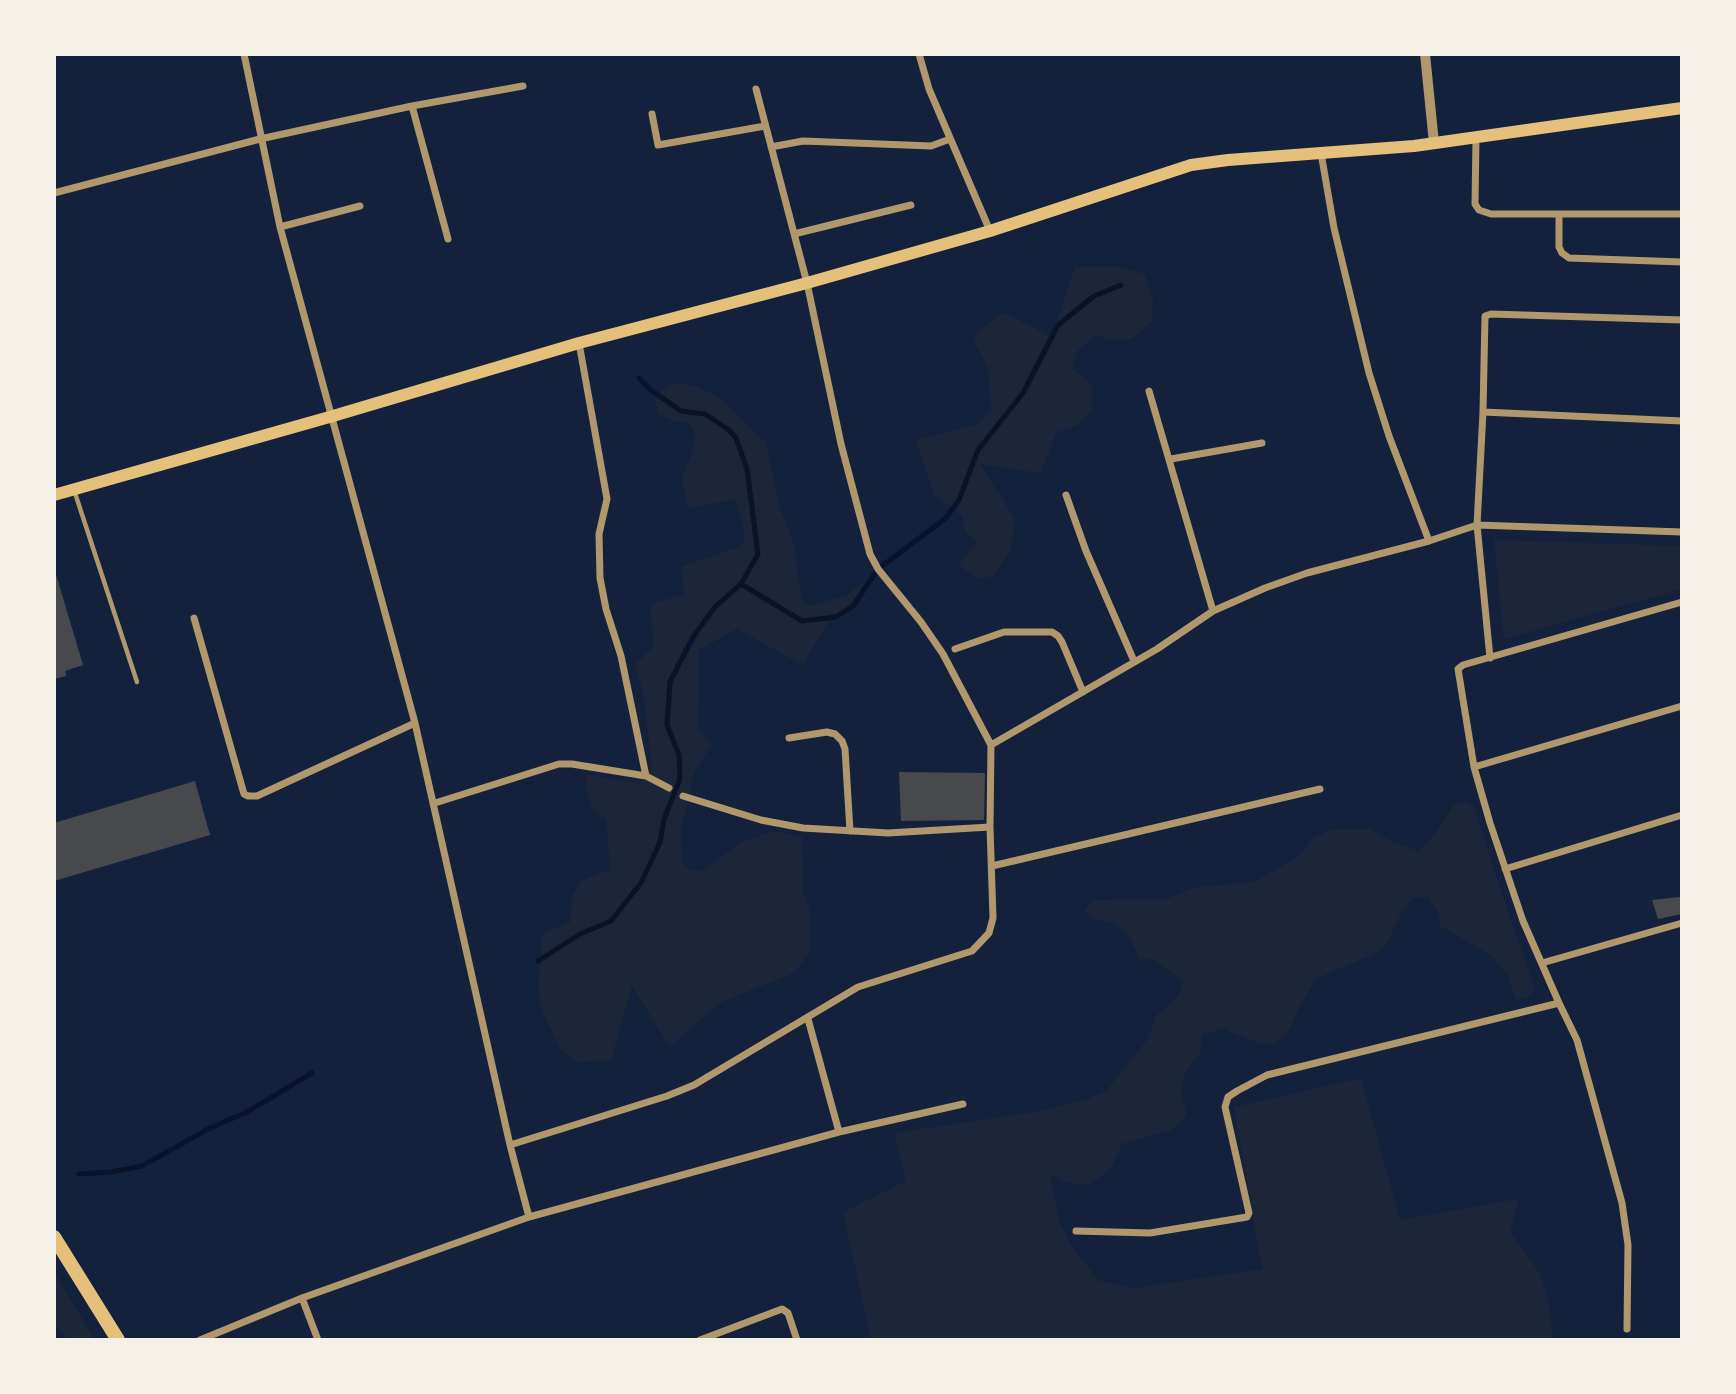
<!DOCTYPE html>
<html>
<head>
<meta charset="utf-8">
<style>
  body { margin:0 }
  #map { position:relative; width:1736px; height:1394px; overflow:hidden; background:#14213d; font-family:"Roboto Condensed",sans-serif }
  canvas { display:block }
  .frame { position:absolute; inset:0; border:56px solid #f6f1e7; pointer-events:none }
</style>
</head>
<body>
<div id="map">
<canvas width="1736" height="1394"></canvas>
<div class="frame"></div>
</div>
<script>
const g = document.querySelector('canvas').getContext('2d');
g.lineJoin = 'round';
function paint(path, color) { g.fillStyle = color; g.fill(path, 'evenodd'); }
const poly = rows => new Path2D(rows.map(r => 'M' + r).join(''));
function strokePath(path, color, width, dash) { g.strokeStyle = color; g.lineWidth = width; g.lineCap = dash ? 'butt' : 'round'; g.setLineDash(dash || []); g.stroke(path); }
paint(poly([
  [1075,267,1120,267,1145,274,1153,299,1152,321,1132,339,1109,340,1095,335,1078,350,1072,368,1092,385,1092,409,1078,425,1057,432,1040,473,980,464,1015,519,1010,552,993,576,980,579,958,566,978,542,965,532,962,515,934,495,916,440,978,424,991,410,988,367,974,341,977,333,1003,312,1052,337],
  [677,383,696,386,723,400,766,443,780,508,795,546,797,573,802,601,809,606,846,596,865,581,853,610,828,622,803,665,737,629,699,650,698,729,712,744,694,772,681,830,682,861,691,871,702,871,740,843,773,831,802,837,803,892,810,910,810,952,794,973,719,1003,670,1047,632,986,611,1060,578,1062,560,1049,540,1005,539,983,542,934,570,922,573,895,581,881,610,869,606,819,593,809,585,787,587,775,640,784,652,766,643,692,635,665,654,646,650,604,684,594,681,567,738,547,744,542,744,528,735,499,688,509,682,478,693,451,695,433,689,423,674,421,659,414,655,401,667,386],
  [1494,540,1682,546,1682,589,1504,639],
  [1465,802,1474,806,1500,888,1535,988,1527,998,1516,1000,1507,974,1491,955,1440,926,1438,912,1428,897,1414,897,1401,913,1389,940,1379,952,1317,978,1302,1002,1288,1032,1275,1043,1260,1044,1221,1028,1202,1036,1201,1052,1184,1074,1181,1094,1187,1115,1172,1130,1122,1144,1111,1168,1091,1184,1073,1184,1050,1175,1059,1220,1072,1247,1099,1281,1134,1288,1262,1269,1234,1107,1361,1078,1400,1220,1518,1199,1510,1232,1539,1272,1548,1299,1553,1340,871,1340,843,1212,906,1181,894,1133,1041,1111,1085,1100,1106,1091,1147,1040,1157,1015,1178,997,1183,981,1154,960,1139,958,1130,938,1116,924,1091,918,1084,911,1093,900,1166,899,1196,887,1255,882,1300,855,1313,838,1333,829,1370,829,1393,842,1419,851,1436,832,1453,806],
  [54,1272,95,1340,68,1340,54,1324]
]), '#1d2539');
strokePath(poly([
  [741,584,802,621,836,617,853,606,878,569,946,518,959,500,978,450,1023,393,1058,325,1094,296,1121,285],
  [538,961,580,934,611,921,641,883,660,842,664,819,680,779,679,755,667,725,670,682,693,637,715,607,741,584,758,554,747,469,736,438,729,430,705,414,681,411,651,390,639,378],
  [79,1174,111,1172,142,1166,208,1129,247,1112,312,1073]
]), '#0b132b', 5);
paint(poly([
  [55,571,83,665,65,671,66,676,54,679],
  [899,772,985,773,984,820,901,821],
  [195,781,210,835,54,881,54,823],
  [1680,897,1682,914,1658,919,1652,900]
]), '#48494c');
strokePath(poly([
  [74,490,137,682]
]), '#b1986c', 4.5);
strokePath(poly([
  [244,54,280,227,415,723,510,1145,529,1217],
  [919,54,929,89,990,231],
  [412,106,448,239],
  [652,114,658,145,765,126],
  [1476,138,1475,204,1479,210,1491,214,1559,214],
  [771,147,803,141,931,146,950,139],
  [1321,153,1334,228,1369,373,1389,436,1429,541],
  [54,193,260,139,412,106,523,86],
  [1682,214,1559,214,1559,247,1562,253,1569,258,1682,262],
  [280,227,360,206],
  [794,234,911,205],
  [579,343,607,499,599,534,600,578,606,609,621,656,646,776],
  [1149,391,1213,611],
  [1483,412,1682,421],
  [1171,459,1262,443],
  [1066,495,1086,551,1134,661],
  [194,618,244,794,248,796,257,796,415,723],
  [955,649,1004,632,1052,632,1058,636,1062,642,1083,692],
  [1490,658,1477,525,1483,412,1485,316,1491,314,1682,320],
  [789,738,827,732,835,734,842,741,845,749,850,831],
  [991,745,1157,649,1213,611,1265,588,1307,573,1429,541,1477,525,1682,532],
  [1474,767,1682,706],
  [683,796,761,820,803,828,888,833,990,827],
  [435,803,559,764,572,764,646,776,669,788],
  [992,866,1320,789],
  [1505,869,1682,815],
  [1542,963,1682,923],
  [1559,1003,1577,1040,1622,1203,1628,1245,1627,1329],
  [808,1019,839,1132],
  [510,1145,667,1096,694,1085,858,987,972,951,989,933,993,918,990,827,991,745,943,654,921,622,878,569,870,554,841,444,807,283,756,89],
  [1076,1231,1150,1233,1247,1217,1249,1213,1225,1107,1228,1097,1237,1091,1267,1075,1559,1003,1523,921,1490,823,1474,767,1458,669,1463,665,1682,602],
  [302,1298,318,1340],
  [200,1340,302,1298,529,1217,839,1132,963,1104],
  [700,1340,782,1309,788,1313,797,1340]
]), '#b1986c', 7);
strokePath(poly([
  [1425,54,1434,143]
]), '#b1986c', 10);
strokePath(poly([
  [54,495,333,416,579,343,807,283,990,231,1191,165,1228,160,1414,146,1682,108]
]), '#e5c07b', 12);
strokePath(poly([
  [54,1237,118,1340]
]), '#e5c07b', 14);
</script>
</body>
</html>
